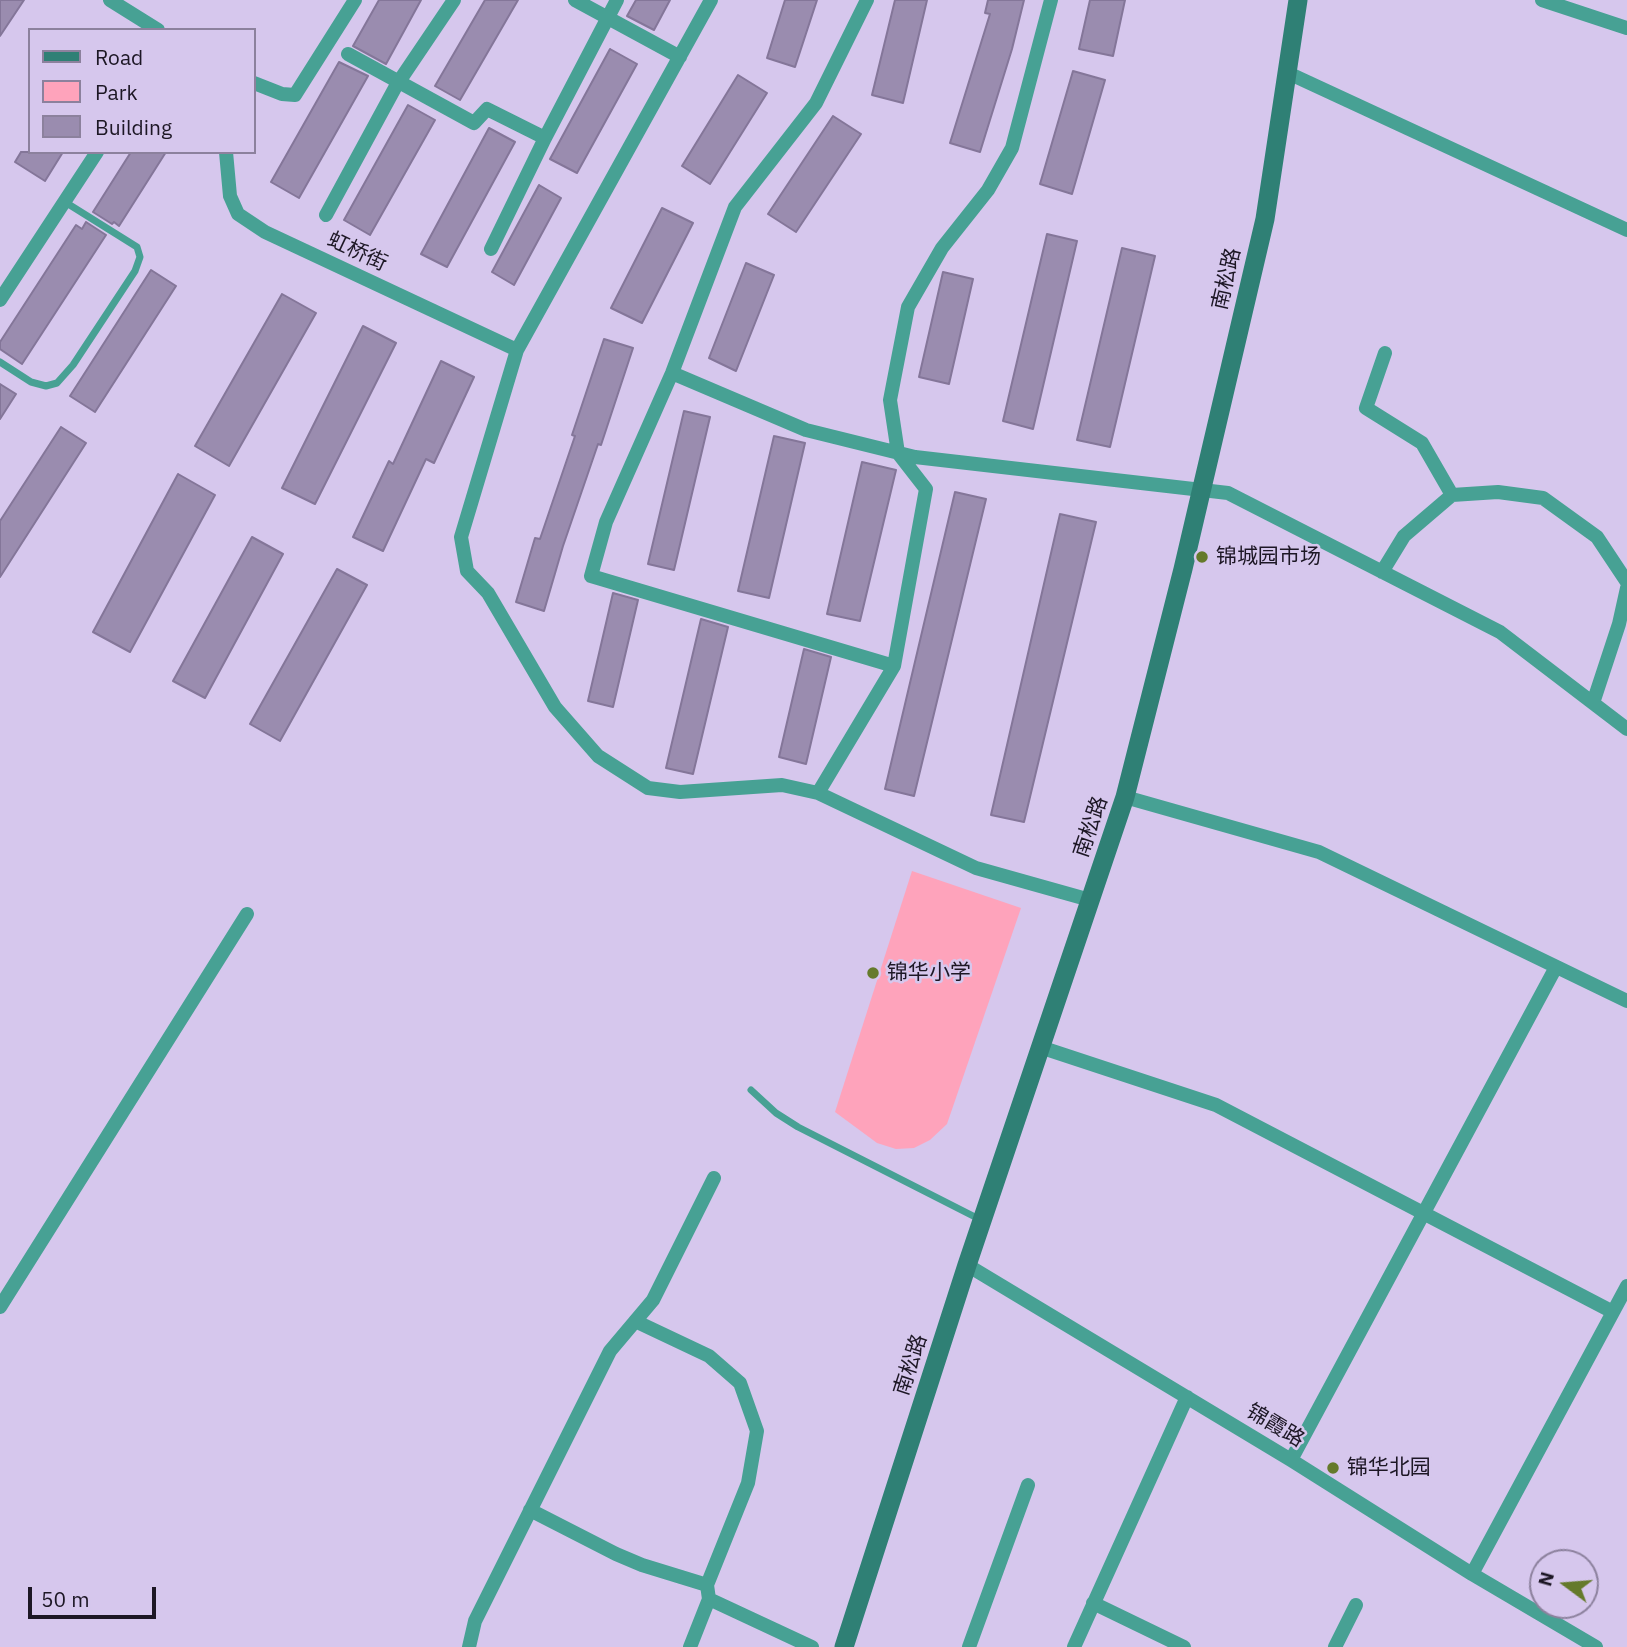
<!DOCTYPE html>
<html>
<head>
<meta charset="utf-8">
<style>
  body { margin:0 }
  #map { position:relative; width:1627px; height:1647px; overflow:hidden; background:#d6c7ed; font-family:"IBM Plex Sans",sans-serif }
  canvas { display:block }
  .legend { position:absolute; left:28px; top:28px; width:228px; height:126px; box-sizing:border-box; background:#d6c7ed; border:2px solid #8c819d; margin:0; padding:9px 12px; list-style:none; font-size:21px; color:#1d1725 }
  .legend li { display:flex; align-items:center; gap:14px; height:35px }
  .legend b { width:35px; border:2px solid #8c819d }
  .north { position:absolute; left:1529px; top:1549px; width:70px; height:70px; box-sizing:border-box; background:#d6c7ed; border:2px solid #8c819d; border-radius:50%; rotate:286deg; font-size:19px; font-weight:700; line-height:28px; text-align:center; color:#1d1725 }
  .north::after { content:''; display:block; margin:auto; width:24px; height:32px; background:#657a2b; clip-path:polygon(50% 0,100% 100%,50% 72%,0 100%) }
  .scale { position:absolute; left:28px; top:1587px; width:128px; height:32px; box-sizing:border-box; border:4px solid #1d1725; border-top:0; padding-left:9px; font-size:21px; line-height:24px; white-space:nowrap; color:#1d1725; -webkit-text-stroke:5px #d6c7ed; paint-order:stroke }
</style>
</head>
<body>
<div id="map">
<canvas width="1627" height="1647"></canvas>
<ul class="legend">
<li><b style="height:9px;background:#2f8075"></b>Road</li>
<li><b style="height:19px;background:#fea3bb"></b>Park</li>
<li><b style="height:19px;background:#9a8caf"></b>Building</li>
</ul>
<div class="north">N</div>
<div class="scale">50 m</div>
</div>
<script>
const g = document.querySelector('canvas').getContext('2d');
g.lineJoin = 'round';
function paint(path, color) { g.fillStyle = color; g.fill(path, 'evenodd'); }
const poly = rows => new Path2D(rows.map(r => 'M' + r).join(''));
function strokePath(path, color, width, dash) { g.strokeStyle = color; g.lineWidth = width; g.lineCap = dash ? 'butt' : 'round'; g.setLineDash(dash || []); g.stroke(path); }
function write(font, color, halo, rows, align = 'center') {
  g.font = font + ' "IBM Plex Sans","Noto Sans SC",sans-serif'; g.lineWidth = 5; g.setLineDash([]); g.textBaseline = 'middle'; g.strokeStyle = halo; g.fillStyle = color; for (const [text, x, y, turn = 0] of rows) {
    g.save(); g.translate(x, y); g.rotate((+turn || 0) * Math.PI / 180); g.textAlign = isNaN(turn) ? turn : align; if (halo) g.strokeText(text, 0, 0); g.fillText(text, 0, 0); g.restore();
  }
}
paint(poly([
  [912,871,1021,908,947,1124,930,1140,914,1148,896,1149,877,1143,835,1112]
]), '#fea3bb');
const building = poly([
  [0,0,24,0,0,36,0,0],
  [379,0,421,0,386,64,353,46,379,0],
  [485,0,518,0,460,100,435,86,485,0],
  [636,0,670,0,654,30,627,16,636,0],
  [785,0,817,0,795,67,767,58,785,0],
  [895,0,927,0,903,103,872,95,895,0],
  [988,0,1024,0,1012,49,980,152,950,143,990,14,985,13,988,0],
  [1090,0,1125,0,1113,56,1079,49,1090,0],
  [610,49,637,64,577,173,550,159,610,49],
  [339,62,368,76,299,198,271,182,339,62],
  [1073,71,1105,80,1072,194,1040,184,1073,71],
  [738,75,767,93,710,184,682,166,738,75],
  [408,105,435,120,370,235,344,220,408,105],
  [833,116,861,134,796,232,768,214,833,116],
  [489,128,515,142,447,267,421,254,489,128],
  [21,152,63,152,45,181,15,162,21,152],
  [131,152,166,152,119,226,114,222,112,224,93,212,131,152],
  [539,185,561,198,514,285,492,272,539,185],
  [662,208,693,223,642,323,611,308,662,208],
  [86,222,106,235,22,364,0,349,0,342,76,225,82,229,86,222],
  [1047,234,1077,241,1033,429,1003,421,1047,234],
  [1122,248,1155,256,1110,447,1077,440,1122,248],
  [746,263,774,275,736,371,709,358,746,263],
  [151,270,176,286,95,412,70,396,151,270],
  [943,272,973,279,949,384,919,377,943,272],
  [282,294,316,313,229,466,195,446,282,294],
  [363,326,396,343,315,504,282,488,363,326],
  [604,339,633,348,601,445,598,444,563,546,544,611,516,602,535,538,540,539,575,436,572,435,604,339],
  [441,361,474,377,434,463,426,459,383,551,353,537,389,461,393,464,441,361],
  [0,384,16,394,0,419,0,384],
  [684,411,710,417,674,570,648,564,684,411],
  [61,427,86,443,0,577,0,521,61,427],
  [774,436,805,443,769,598,738,591,774,436],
  [862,462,896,470,860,621,827,614,862,462],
  [178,474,215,495,130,652,93,632,178,474],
  [955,492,986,499,914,796,885,789,955,492],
  [1060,514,1096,522,1024,822,991,815,1060,514],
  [252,537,283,554,205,698,173,681,252,537],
  [337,569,367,585,280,741,250,724,337,569],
  [613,593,638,600,613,707,588,701,613,593],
  [701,619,728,627,693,774,666,768,701,619],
  [804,649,831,657,806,764,779,757,804,649]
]);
paint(building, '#9a8caf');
strokePath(building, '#847699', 2);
strokePath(poly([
  [0,362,31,382,46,386,57,383,73,365,135,271,140,257,137,247,65,202],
  [751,1090,776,1113,798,1127,981,1220]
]), '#47a194', 7);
strokePath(poly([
  [110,0,158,30],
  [575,0,680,57],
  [711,0,517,350,461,537,467,571,488,593,555,707,598,756,648,788,680,792,782,785,818,793,976,868,1090,900],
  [1542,0,1627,28],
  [348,54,474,123,487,109,545,138],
  [1288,73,1627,230],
  [254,83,282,94,295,95,355,0],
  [226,152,230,196,238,214,265,232,517,350],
  [326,215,396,86,454,0],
  [491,249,545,138,617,0],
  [0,300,97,152],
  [1385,353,1366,408,1422,443,1452,495],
  [672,373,806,430,915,457,1228,493,1500,632,1627,729],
  [1382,572,1404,536,1452,495,1498,492,1543,498,1597,537,1627,582],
  [894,666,926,489,898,453,890,400,908,307,942,248,988,190,1012,148,1051,0],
  [1593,703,1619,624,1627,588],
  [818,793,894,666,591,576,606,522,672,373,735,207,816,103,867,0],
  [1125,797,1319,852,1627,1001],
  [1040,1047,1216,1105,1613,1312],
  [967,1265,1291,1460,1472,1574,1596,1647],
  [0,1307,247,914],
  [635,1321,709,1356,740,1383,757,1431,748,1483,707,1585,709,1599,690,1647],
  [1291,1460,1556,967],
  [530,1510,616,1554,642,1565,707,1585],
  [1472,1574,1627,1286],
  [709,1599,812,1647],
  [1093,1603,1184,1647],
  [469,1647,475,1621,610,1351,653,1300,714,1178],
  [969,1647,1028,1485],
  [1074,1647,1187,1397],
  [1335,1647,1356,1605]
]), '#47a194', 14);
strokePath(poly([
  [844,1647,967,1265,1125,797,1183,569,1265,219,1298,0]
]), '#2f8075', 19);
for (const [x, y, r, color] of [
  [1202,557,7,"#657a2b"],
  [873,973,7,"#657a2b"],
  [1333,1468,7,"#657a2b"]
]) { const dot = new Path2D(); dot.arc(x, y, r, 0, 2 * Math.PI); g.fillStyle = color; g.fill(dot); strokePath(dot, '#d6c7ed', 2.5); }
write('21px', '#1d1725', '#d6c7ed', [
  ["虹桥街",357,252,25],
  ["南松路",1227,279,-77],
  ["南松路",1091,827,-71],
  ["南松路",911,1365,-72],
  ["锦霞路",1275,1426,31]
]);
write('21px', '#1d1725', '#d6c7ed', [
  ["锦城园市场",1216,557],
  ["锦华小学",887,973],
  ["锦华北园",1347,1468]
], 'left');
</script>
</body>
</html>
